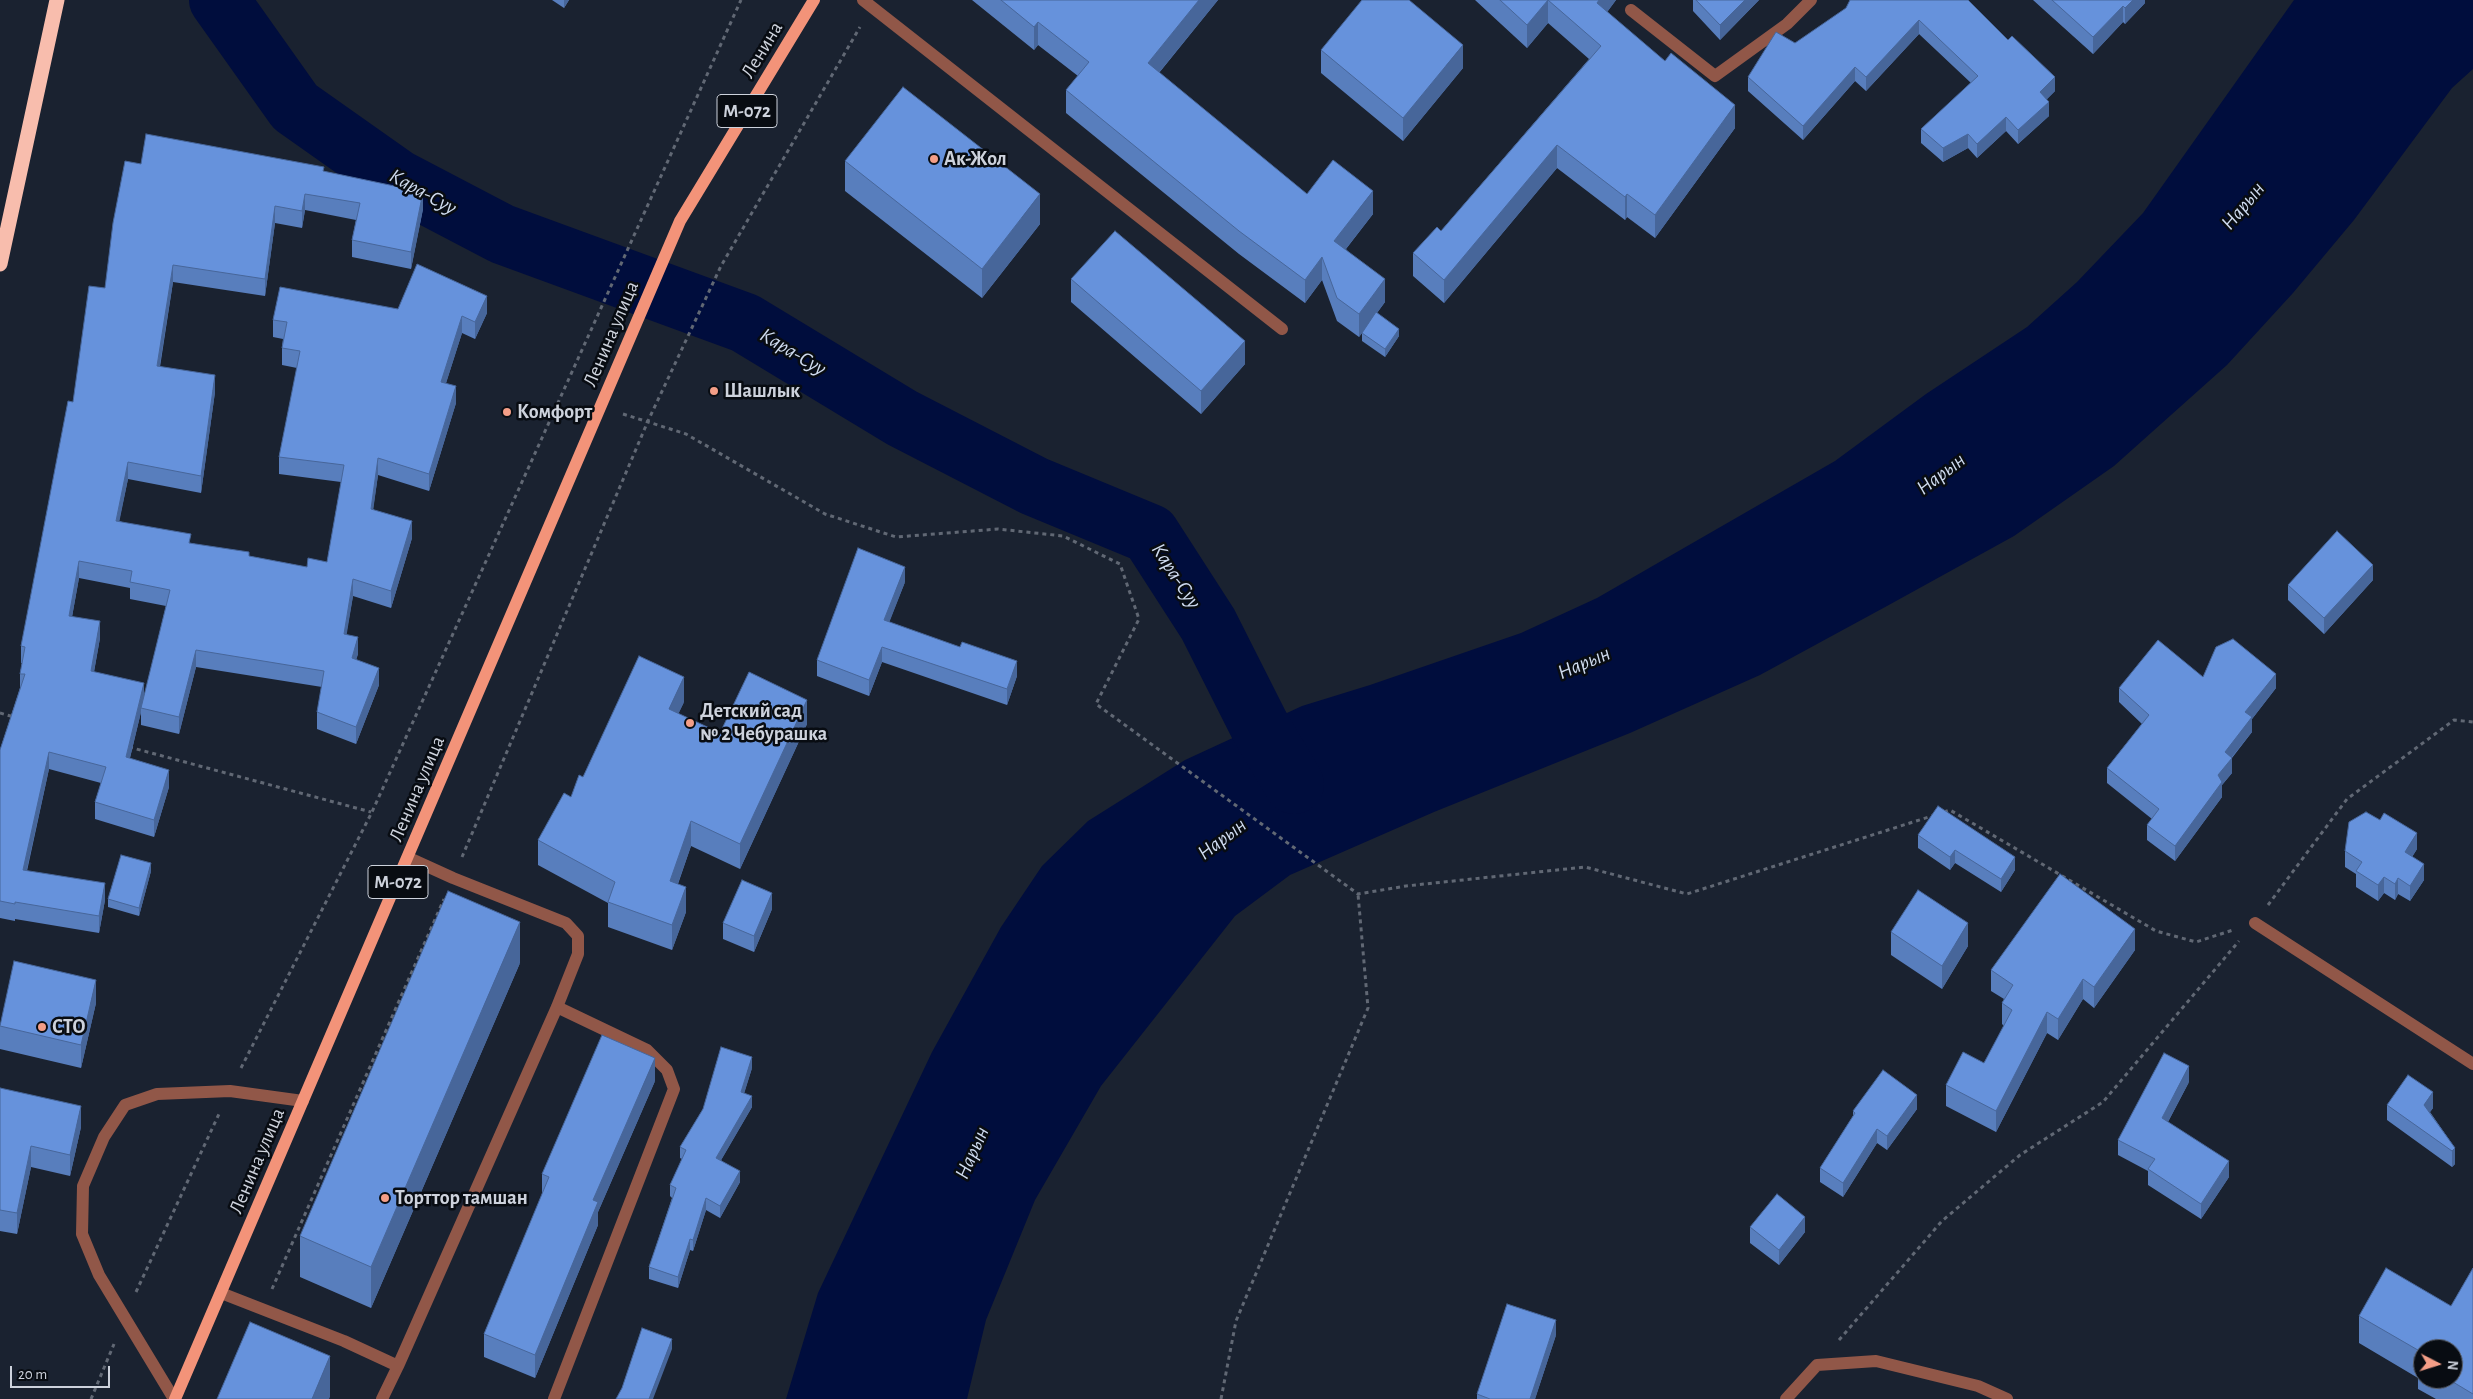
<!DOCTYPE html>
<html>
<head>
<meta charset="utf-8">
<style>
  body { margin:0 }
  #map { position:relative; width:2473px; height:1399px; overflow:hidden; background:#1a2230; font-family:"Alegreya Sans",sans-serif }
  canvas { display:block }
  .north { position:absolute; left:2413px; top:1339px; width:50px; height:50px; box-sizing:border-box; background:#080c12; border:1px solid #575b63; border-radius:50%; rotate:95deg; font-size:14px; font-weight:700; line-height:20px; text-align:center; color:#cdd2dc }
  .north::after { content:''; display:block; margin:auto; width:18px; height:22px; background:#f49e87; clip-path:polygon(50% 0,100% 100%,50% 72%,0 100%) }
  .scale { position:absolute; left:10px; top:1366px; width:100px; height:22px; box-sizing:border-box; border:2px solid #cdd2dc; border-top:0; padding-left:6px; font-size:15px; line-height:18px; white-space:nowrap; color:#cdd2dc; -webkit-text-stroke:4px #080c12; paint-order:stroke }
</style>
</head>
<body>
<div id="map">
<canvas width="2473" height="1399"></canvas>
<div class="north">N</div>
<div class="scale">20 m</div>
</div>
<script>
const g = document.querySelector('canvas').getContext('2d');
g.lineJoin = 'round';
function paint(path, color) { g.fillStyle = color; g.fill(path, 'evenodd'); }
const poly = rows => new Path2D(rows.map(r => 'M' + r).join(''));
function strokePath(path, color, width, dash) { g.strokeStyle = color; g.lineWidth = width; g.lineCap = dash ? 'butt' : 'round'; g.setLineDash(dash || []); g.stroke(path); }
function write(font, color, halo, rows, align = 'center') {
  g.font = font + ' "Alegreya Sans",sans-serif'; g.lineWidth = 5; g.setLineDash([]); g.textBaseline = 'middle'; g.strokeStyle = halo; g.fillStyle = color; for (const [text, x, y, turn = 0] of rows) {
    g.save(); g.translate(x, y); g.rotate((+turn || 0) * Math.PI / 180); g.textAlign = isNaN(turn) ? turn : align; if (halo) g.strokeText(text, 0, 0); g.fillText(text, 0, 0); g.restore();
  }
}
paint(poly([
  [2294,0,2473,0,2473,69,2452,88,2354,220,2293,293,2227,365,2114,466,2014,536,1887,606,1760,675,1630,733,1434,812,1290,875,1235,916,1101,1086,1035,1200,986,1320,967,1399,786,1399,818,1293,932,1052,1001,927,1042,866,1088,821,1185,760,1302,706,1370,685,1521,633,1597,598,1835,461,1926,394,2027,327,2077,282,2143,213]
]), '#000d3d');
strokePath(poly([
  [219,0,295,107,397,179,502,234,745,323,902,418,1034,486,1150,534,1208,624,1259,725,1294,784]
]), '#000d3d', 60);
strokePath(poly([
  [623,414,686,434,825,514,896,537,998,529,1063,536,1120,564,1139,619,1096,704,1358,894,1406,886,1585,867,1687,894,1935,815],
  [0,713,14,717],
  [129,747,371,812],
  [1944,812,1950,810,2156,931,2196,942,2233,930],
  [462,857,648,421,721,266,860,27],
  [2268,905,2347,799,2454,720,2473,722],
  [241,1068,372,812,741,0],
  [272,1289,444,899],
  [136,1292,219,1114],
  [1839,1340,1942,1221,2020,1155,2103,1102,2239,941],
  [91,1399,114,1344],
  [1221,1399,1236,1321,1368,1008,1358,894]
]), '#616874', 3, [4, 4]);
strokePath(poly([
  [863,0,1282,329],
  [1631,10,1715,76,1787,24,1811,0],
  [2255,923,2473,1064],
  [221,1293,344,1341,398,1366,557,1007,578,954,578,936,566,923,453,878,409,858],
  [174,1399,99,1275,82,1234,83,1186,104,1137,125,1105,157,1094,230,1091,303,1101],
  [382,1399,398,1366],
  [554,1399,674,1089,667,1070,647,1050,557,1007],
  [1786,1399,1817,1365,1876,1361,1978,1386,2007,1399]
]), '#915748', 12);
strokePath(poly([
  [175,1399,680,221,814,0]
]), '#f39379', 12);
strokePath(poly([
  [0,264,57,0]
]), '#f8bdad', 15);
paint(poly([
  [552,0,569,0,564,8],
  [972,0,1218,0,1159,73,1307,194,1373,214,1346,249,1385,302,1377,313,1399,336,1385,357,1362,341,1362,333,1359,337,1337,321,1322,280,1305,303,1239,254,1066,113,1066,90,1078,76,1038,45,1034,50],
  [1475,0,1616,0,1607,12,1735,128,1655,238,1627,217,1625,220,1557,168,1444,303,1413,276,1413,253,1441,231,1589,59,1548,23,1527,48],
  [1693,0,1759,0,1720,40,1693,11],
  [1969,0,1969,2,2055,91,2047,99,2049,116,2018,144,2006,131,1977,158,1968,148,1943,162,1921,143,1921,129,1971,83,1919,34,1866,91,1855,81,1803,140,1748,91,1748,77,1795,43],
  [2033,0,2145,0,2145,3,2125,24,2123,22,2093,54],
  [1321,50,1463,68,1403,141,1321,73],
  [845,161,1040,224,982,298,845,191],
  [141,164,324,171,423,209,411,269,352,257,352,240,356,220,305,210,302,228,275,223,265,296,173,282,160,367,215,392,201,493,128,479,119,521,191,543,249,556,307,567,327,562,341,482,279,474,279,457,297,368,282,365,282,348,283,339,273,337,273,320,398,309,487,313,475,339,462,333,446,383,456,403,429,491,378,475,373,509,412,538,391,608,353,596,346,635,358,654,356,659,379,685,356,744,317,729,317,712,322,687,196,667,179,734,141,725,141,712,130,758,169,787,154,837,95,819,95,802,101,783,49,769,27,871,105,900,99,933,15,919,15,921,0,918,0,750,20,688,20,674,22,663,21,663,21,646,73,402,105,288],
  [79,578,130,588,130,599,166,606,144,697,94,672,100,638,72,617],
  [1071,279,1245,364,1201,414,1071,302],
  [2373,580,2324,634,2288,600,2288,585],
  [905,582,889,622,1017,676,1007,705,882,662,869,696,817,676,817,660],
  [2203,677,2276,688,2252,719,2252,732,2232,758,2232,773,2222,785,2222,797,2175,861,2147,840,2147,825,2152,819,2107,783,2107,768,2142,724,2119,702,2119,688],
  [684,702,678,714,720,733,807,724,740,869,691,846,678,884,686,912,672,950,608,927,608,903,538,865,538,840,571,797,583,777],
  [1918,835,2015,870,2001,892,1955,863,1950,870,1918,848],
  [2417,849,2412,857,2424,880,2410,901,2398,894,2395,900,2384,893,2378,901,2356,887,2356,874,2345,867,2345,851],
  [151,871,139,916,108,907,108,899],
  [772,909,754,952,723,939,723,923],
  [1891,932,1968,946,1942,989,1891,955],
  [2135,950,2094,1008,2083,999,2058,1040,2047,1033,1996,1132,1946,1106,1946,1085,1984,1063,2004,1026,2002,1024,2002,1003,2004,999,1991,991,1991,970],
  [520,963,371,1308,300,1277,300,1236],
  [96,1003,81,1068,0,1049,0,1025],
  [752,1068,744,1093,752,1107,721,1160,740,1182,720,1218,706,1210,693,1251,690,1250,678,1288,649,1279,649,1267,672,1198,670,1196,670,1185,682,1159,680,1158,680,1147,703,1109],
  [655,1081,598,1212,598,1225,535,1378,484,1357,484,1334,542,1196,542,1174],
  [2189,1082,2168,1122,2229,1177,2201,1219,2148,1185,2148,1171,2118,1155,2118,1140],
  [0,1088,81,1127,70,1176,31,1167,17,1234,0,1231],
  [2387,1105,2433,1108,2430,1112,2455,1148,2455,1164,2452,1167,2387,1120],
  [1917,1109,1887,1150,1877,1143,1843,1197,1820,1182,1820,1168,1853,1116,1853,1111],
  [1750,1227,1805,1232,1779,1265,1750,1243],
  [2473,1268,2473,1399,2436,1399,2418,1389,2418,1378,2359,1343,2359,1316,2451,1306],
  [2423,1349,2453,1379,2423,1379],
  [1556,1335,1535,1399,1477,1399,1477,1394]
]), '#587ebd');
paint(poly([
  [564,0,569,0,564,8],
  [1199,0,1218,0,1148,86,1148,63],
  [1548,0,1548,23,1527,48,1527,25],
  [1599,0,1616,0,1597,26,1597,3],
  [1745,0,1759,0,1720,40,1720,25],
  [2133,0,2145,0,2145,3,2125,24,2125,8],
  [2123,6,2123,22,2093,54,2093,37],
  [1919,20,1919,34,1866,91,1866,77],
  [1038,22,1038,45,1034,50,1034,27],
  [1463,45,1463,68,1403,141,1403,118],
  [1855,67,1855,81,1803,140,1803,126],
  [2055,77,2055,91,2040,106,2040,92],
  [2049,102,2049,116,2018,144,2018,130],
  [1735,105,1735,128,1655,238,1655,215],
  [2006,117,2006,131,1977,158,1977,144],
  [1968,134,1968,148,1943,162,1943,148],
  [1557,145,1557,168,1444,303,1444,280],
  [1373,191,1373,214,1334,264,1334,241],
  [423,192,423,209,411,269,411,252],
  [305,194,305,210,302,228,302,211],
  [1040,194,1040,224,982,298,982,269],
  [1627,194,1627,217,1625,220,1625,197],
  [275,206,275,223,265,296,265,279],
  [1322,257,1322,280,1305,303,1305,280],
  [173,265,173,282,157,383,157,366],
  [1385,279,1385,302,1359,337,1359,314],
  [487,296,487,313,475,339,475,322],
  [462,316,462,333,441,399,441,382],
  [1399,329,1399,336,1385,357,1385,349],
  [1245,341,1245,364,1201,414,1201,391],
  [215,375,215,392,201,493,201,476],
  [456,386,456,403,429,491,429,474],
  [378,458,378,475,371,526,371,509],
  [128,462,128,479,116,538,116,521],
  [412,521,412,538,391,608,391,591],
  [79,561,79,578,69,633,69,616],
  [2373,565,2373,580,2324,634,2324,618],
  [905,567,905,582,884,636,884,620],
  [353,579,353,596,344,651,344,634],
  [100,621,100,638,91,688,91,671],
  [358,637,358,654,352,675,352,658],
  [882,647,882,662,869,696,869,680],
  [196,650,196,667,179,734,179,717],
  [1017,661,1017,676,1007,705,1007,689],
  [379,668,379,685,356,744,356,727],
  [2276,674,2276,688,2252,719,2252,732,2227,763,2232,758,2232,773,2222,785,2222,797,2175,861,2175,846,2218,775,2225,752,2245,712],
  [684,677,684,702,669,734,669,709],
  [144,683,144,700,141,708,141,712,126,774,126,757],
  [807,700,807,724,740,869,740,844],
  [49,752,49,769,23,887,23,870],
  [169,770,169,787,154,837,154,820],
  [691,821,691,846,670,906,670,881],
  [2417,833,2417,849,2405,868,2405,852],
  [1955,850,1955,863,1950,870,1950,857],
  [2015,857,2015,870,2001,892,2001,879],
  [151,863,151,871,139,916,139,908],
  [2424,864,2424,880,2410,901,2410,886],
  [2384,877,2384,893,2378,901,2378,885],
  [2398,878,2398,894,2395,900,2395,884],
  [105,883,105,900,99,933,99,916],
  [686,887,686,912,672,950,672,925],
  [772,893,772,909,754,952,754,936],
  [520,922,520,963,371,1308,371,1267],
  [1968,923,1968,946,1942,989,1942,966],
  [2135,929,2135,950,2094,1008,2094,987],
  [2083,979,2083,999,2058,1040,2058,1019],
  [96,980,96,1003,81,1068,81,1045],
  [2047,1012,2047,1033,1996,1132,1996,1111],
  [752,1057,752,1068,741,1104,741,1092],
  [655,1058,655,1081,598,1212,598,1225,535,1378,535,1355,593,1200],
  [2189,1066,2189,1082,2162,1133,2162,1118],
  [2433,1092,2433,1108,2424,1120,2424,1105],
  [1917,1095,1917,1109,1887,1150,1887,1136],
  [752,1096,752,1107,716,1169,716,1158],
  [81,1106,81,1127,70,1176,70,1155],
  [1877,1129,1877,1143,1843,1197,1843,1183],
  [31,1146,31,1167,17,1234,17,1213],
  [2455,1148,2455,1164,2452,1167,2452,1151],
  [2229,1161,2229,1177,2201,1219,2201,1204],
  [740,1171,740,1182,720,1218,720,1206],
  [706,1198,706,1210,693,1251,693,1240],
  [1805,1217,1805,1232,1779,1265,1779,1250],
  [690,1239,690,1250,678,1288,678,1277],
  [1556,1320,1556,1335,1535,1399,1530,1399],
  [672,1339,672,1349,653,1399,649,1399],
  [330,1356,330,1397,329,1399,312,1399]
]), '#47669a');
const building = poly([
  [1001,0,1199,0,1148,63,1307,194,1333,160,1373,191,1334,241,1385,279,1359,314,1337,298,1322,257,1305,280,1239,231,1066,90,1089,62,1038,22,1034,27,1001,0],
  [1362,0,1409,0,1463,45,1403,118,1321,50,1362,0],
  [1500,0,1599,0,1597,3,1665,61,1671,53,1735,105,1655,215,1627,194,1625,197,1557,145,1444,280,1413,253,1437,227,1441,231,1601,46,1548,0,1527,25,1500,0],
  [1696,0,1745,0,1720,25,1696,0],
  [1850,0,1968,0,2008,40,2012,36,2055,77,2040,92,2049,102,2018,130,2006,117,1977,144,1968,134,1943,148,1921,129,1978,76,1919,20,1866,77,1855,67,1803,126,1748,77,1776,32,1795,43,1846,8,1850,0],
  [2052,0,2133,0,2125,8,2123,6,2093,37,2052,0],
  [903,87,1040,194,982,269,845,161,903,87],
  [146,134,324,167,323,171,423,192,411,252,352,240,360,203,305,194,302,211,275,206,265,279,173,265,157,366,215,375,201,476,128,462,116,521,191,534,189,543,249,552,249,556,307,567,308,558,327,562,344,465,279,457,300,351,282,348,287,322,273,320,280,287,398,309,417,264,487,296,475,322,462,316,441,382,456,386,429,474,378,458,371,509,412,521,391,591,353,579,344,634,358,637,352,658,379,668,356,727,317,712,324,671,196,650,179,717,141,708,170,590,130,582,132,571,79,561,69,616,100,621,91,671,144,683,126,757,169,770,154,820,95,802,106,767,49,752,23,870,105,883,99,916,15,902,15,904,0,901,0,750,25,674,20,674,25,647,21,646,68,401,73,402,89,286,105,288,113,223,125,161,141,164,146,134],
  [1115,231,1245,341,1201,391,1071,279,1115,231],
  [1376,312,1399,329,1385,349,1362,333,1376,312],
  [2337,531,2373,565,2324,618,2288,585,2337,531],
  [858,548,905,567,884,620,960,647,962,642,1017,661,1007,689,882,647,869,680,817,660,858,548],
  [2233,639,2276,674,2245,712,2252,717,2225,752,2232,758,2218,775,2222,782,2175,846,2147,825,2159,809,2107,768,2149,715,2119,688,2158,640,2203,677,2216,647,2233,639],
  [639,656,684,677,669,709,720,733,749,672,807,700,740,844,691,821,670,881,686,887,672,925,608,902,615,882,538,840,564,793,571,797,579,775,583,777,639,656],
  [1938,806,2015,857,2001,879,1955,850,1950,857,1918,835,1938,806],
  [2366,812,2380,820,2384,813,2417,833,2405,852,2424,864,2410,886,2398,878,2395,884,2384,877,2378,885,2356,871,2362,862,2345,851,2349,822,2366,812],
  [121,855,151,863,139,908,108,899,121,855],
  [2060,874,2135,929,2094,987,2083,979,2058,1019,2047,1012,1996,1111,1946,1085,1963,1052,1984,1063,2012,1010,2002,1003,2013,985,1991,970,2060,874],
  [742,880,772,893,754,936,723,923,742,880],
  [1918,890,1968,923,1942,966,1891,932,1918,890],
  [448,891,520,922,371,1267,300,1236,448,891],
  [14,961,96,980,81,1045,0,1026,14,961],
  [602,1035,655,1058,593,1200,598,1202,535,1355,484,1334,549,1177,542,1174,602,1035],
  [721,1047,752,1057,741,1092,752,1096,716,1158,740,1171,720,1206,706,1198,693,1240,690,1239,678,1277,649,1267,676,1188,670,1185,686,1150,680,1147,703,1109,721,1047],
  [2164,1053,2189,1066,2162,1118,2229,1161,2201,1204,2148,1169,2155,1159,2118,1140,2164,1053],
  [1883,1070,1917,1095,1887,1136,1877,1129,1843,1183,1820,1168,1855,1113,1853,1111,1883,1070],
  [2408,1075,2433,1092,2424,1105,2455,1148,2452,1151,2387,1105,2408,1075],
  [0,1088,81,1106,70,1155,31,1146,17,1213,0,1210,0,1088],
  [1777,1194,1805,1217,1779,1250,1750,1227,1777,1194],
  [2386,1268,2451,1306,2473,1268,2473,1394,2448,1379,2453,1379,2453,1349,2423,1349,2423,1364,2418,1361,2423,1353,2359,1316,2386,1268],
  [1507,1304,1556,1320,1530,1399,1490,1399,1477,1394,1507,1304],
  [250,1322,330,1356,312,1399,217,1399,250,1322],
  [642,1328,672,1339,649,1399,616,1399,622,1388,642,1328]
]);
paint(building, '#6692dc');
strokePath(building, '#47669a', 1);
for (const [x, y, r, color] of [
  [934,159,5,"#f49e87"],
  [714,391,5,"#f49e87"],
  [507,412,5,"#f49e87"],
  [690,723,5,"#f49e87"],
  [42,1027,5,"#f49e87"],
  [385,1198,5,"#f49e87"]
]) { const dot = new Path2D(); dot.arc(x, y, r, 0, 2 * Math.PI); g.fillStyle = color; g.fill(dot); strokePath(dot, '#080c12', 2); }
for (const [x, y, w] of [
  [747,111,60],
  [398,882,60]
]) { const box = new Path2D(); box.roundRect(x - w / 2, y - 16.5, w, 33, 4); g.fillStyle = '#080c12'; g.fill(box); strokePath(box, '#cdd2dc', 1); }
write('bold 19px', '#cdd2dc', null, [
  ["М-072",747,111],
  ["М-072",398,882]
]);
write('20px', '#cdd2dc', '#080c12', [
  ["Ленина",762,50,-59],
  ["Ленина улица",611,334,-67],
  ["Ленина улица",417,789,-67],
  ["Ленина улица",257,1161,-67]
]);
write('bold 20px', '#cdd2dc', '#080c12', [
  ["Ак-Жол",944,159],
  ["Шашлык",724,391],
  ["Комфорт",517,412],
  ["Детский сад",700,711],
  ["№ 2 Чебурашка",700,734],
  ["СТО",52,1027],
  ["Торттор тамшан",395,1198]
], 'left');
write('italic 21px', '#cfdbef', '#080c12', [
  ["Кара-Суу",423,192,29],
  ["Нарын",2243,206,-50],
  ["Кара-Суу",793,352,31],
  ["Нарын",1941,474,-37],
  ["Кара-Суу",1176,576,57],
  ["Нарын",1584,663,-23],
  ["Нарын",1222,839,-37],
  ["Нарын",972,1153,-66]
]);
</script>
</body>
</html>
